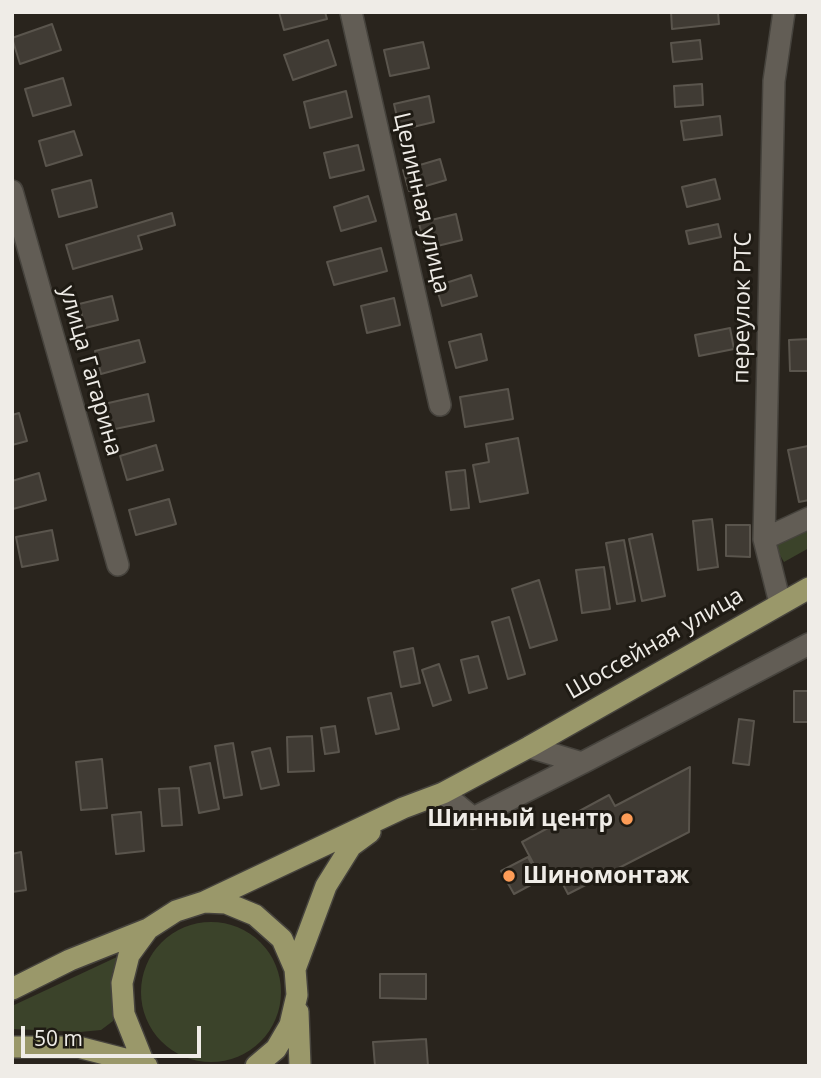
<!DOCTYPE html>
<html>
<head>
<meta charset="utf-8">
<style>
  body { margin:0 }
  #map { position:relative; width:821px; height:1078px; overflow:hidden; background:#29241d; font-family:"Open Sans",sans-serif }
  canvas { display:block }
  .frame { position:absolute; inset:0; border:14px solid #efece7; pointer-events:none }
  .scale { position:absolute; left:21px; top:1026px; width:180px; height:32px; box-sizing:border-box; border:4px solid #efece7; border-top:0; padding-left:9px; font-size:21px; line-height:24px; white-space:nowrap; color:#efece7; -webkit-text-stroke:5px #1f1b14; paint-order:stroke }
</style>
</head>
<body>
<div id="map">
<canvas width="821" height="1078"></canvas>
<div class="frame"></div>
<div class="scale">50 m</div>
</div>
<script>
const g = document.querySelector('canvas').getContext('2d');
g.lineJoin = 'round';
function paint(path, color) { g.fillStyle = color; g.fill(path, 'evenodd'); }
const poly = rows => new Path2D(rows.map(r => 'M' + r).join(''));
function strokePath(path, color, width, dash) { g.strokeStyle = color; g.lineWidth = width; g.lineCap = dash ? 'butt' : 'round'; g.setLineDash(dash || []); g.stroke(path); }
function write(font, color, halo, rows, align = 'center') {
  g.font = font + ' "Open Sans",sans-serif'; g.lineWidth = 6; g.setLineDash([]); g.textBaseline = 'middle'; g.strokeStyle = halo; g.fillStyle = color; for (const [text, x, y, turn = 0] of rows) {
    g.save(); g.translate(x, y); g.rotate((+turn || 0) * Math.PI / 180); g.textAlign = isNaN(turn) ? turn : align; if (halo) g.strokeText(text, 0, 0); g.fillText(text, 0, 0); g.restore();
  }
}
paint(poly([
  [809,527,809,548,784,562,774,545],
  '141 992a70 70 0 1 1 140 0a70 70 0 1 1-140 0Z',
  [119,956,112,974,113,1021,101,1030,80,1032,12,1029,12,1006]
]), '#3b432a');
const building = poly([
  [279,12,325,12,327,19,284,30,279,12],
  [671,12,718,12,719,24,672,29,671,12],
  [52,24,61,50,20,64,12,38,52,24],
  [328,40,336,65,293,80,284,55,328,40],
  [700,40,702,59,673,62,671,43,700,40],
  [423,42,429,68,390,76,384,50,423,42],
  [63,78,71,105,33,116,25,89,63,78],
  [702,84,703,105,675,107,674,86,702,84],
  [346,91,352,117,310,128,304,102,346,91],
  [429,96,434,122,400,130,394,104,429,96],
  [720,116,722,135,684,140,681,121,720,116],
  [74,131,82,155,46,166,39,141,74,131],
  [358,145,364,170,330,178,324,153,358,145],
  [440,159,446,180,409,191,403,170,440,159],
  [715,179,720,199,687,207,682,187,715,179],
  [91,180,97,207,59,217,52,190,91,180],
  [368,196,376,221,341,231,334,207,368,196],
  [172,213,175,225,138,236,142,249,73,269,66,245,172,213],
  [456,214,462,240,425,249,419,223,456,214],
  [718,224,721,237,689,244,686,231,718,224],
  [381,248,387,271,334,285,327,262,381,248],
  [471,275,477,296,442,306,436,286,471,275],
  [112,296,118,320,85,328,79,304,112,296],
  [394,298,400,325,367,333,361,306,394,298],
  [730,328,734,349,699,356,695,335,730,328],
  [481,334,487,360,456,368,449,342,481,334],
  [809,339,809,371,790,371,789,340,809,339],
  [139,340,145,362,101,374,95,351,139,340],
  [508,389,513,419,465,427,460,397,508,389],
  [148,394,154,421,110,430,104,404,148,394],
  [19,413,27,441,12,445,12,415,19,413],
  [518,438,528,493,480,502,473,465,489,462,486,444,518,438],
  [156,445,163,470,127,480,120,456,156,445],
  [808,446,809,500,799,502,788,450,808,446],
  [465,470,469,508,451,510,446,472,465,470],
  [39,473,46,500,13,509,12,481,39,473],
  [169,499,176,524,136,535,129,510,169,499],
  [712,519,718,567,698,570,693,521,712,519],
  [726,525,750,525,750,557,726,556,726,525],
  [52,530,58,560,22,567,16,537,52,530],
  [652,534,665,596,642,601,629,539,652,534],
  [624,540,635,601,617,604,606,543,624,540],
  [604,567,610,609,582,613,576,570,604,567],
  [539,580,557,640,530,648,512,589,539,580],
  [509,617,525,674,508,679,492,622,509,617],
  [413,648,420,683,401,687,394,652,413,648],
  [478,656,487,688,469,693,461,660,478,656],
  [439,664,451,700,433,706,422,670,439,664],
  [794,691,809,691,809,722,794,722,794,691],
  [391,693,399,729,376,734,368,698,391,693],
  [739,719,754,721,749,765,733,763,739,719],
  [335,726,339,752,325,754,321,728,335,726],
  [312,736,314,771,288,772,287,737,312,736],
  [233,743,242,795,224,798,215,746,233,743],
  [270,748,279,785,261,789,252,752,270,748],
  [102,759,107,808,81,810,76,762,102,759],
  [210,763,219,809,199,813,190,767,210,763],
  [690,767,689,832,568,894,555,869,540,876,522,842,609,795,615,806,690,767],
  [179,788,182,825,162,826,159,789,179,788],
  [141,812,144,851,116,854,112,815,141,812],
  [21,852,26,890,12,892,12,854,21,852],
  [528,857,540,880,514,894,501,871,528,857],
  [380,974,426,974,426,999,380,998,380,974],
  [426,1039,428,1066,375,1066,373,1042,426,1039]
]);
paint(building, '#403b34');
strokePath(building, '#5a554d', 2);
const minor = poly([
  [351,12,440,405],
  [12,191,118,565],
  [764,539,809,518],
  [780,603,764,539,774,81,784,12],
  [529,747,582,763,809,644],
  [443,793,473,818,582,763]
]);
const major = poly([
  [204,902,403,808,443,793,529,747,809,588],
  [295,969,326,886,351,846,370,832],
  [12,989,70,960,148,929],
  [298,1012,300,1066],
  [12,1047,78,1047,144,1064],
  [147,1066,144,1064,124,1014,122,983,129,955,148,929,176,911,204,902,226,903,255,915,282,939,295,969,297,995,290,1025,276,1049,256,1066]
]);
strokePath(minor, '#46433d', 24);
strokePath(major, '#46433d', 24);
strokePath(minor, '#625d55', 21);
strokePath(major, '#9a986a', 21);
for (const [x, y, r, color] of [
  [627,819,7,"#fd9c57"],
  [509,876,7,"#fd9c57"]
]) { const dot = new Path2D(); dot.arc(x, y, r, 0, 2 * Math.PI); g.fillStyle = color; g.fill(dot); strokePath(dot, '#1f1b14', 2.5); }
write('23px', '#efece7', '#1f1b14', [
  ["Целинная улица",421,203,77],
  ["переулок РТС",743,308,-89],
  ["улица Гагарина",90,371,74],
  ["Шоссейная улица",655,644,-30]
]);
write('bold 23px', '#efece7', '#1f1b14', [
  ["Шинный центр",613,819],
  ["Шиномонтаж",523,876,"left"]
], 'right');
</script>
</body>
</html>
